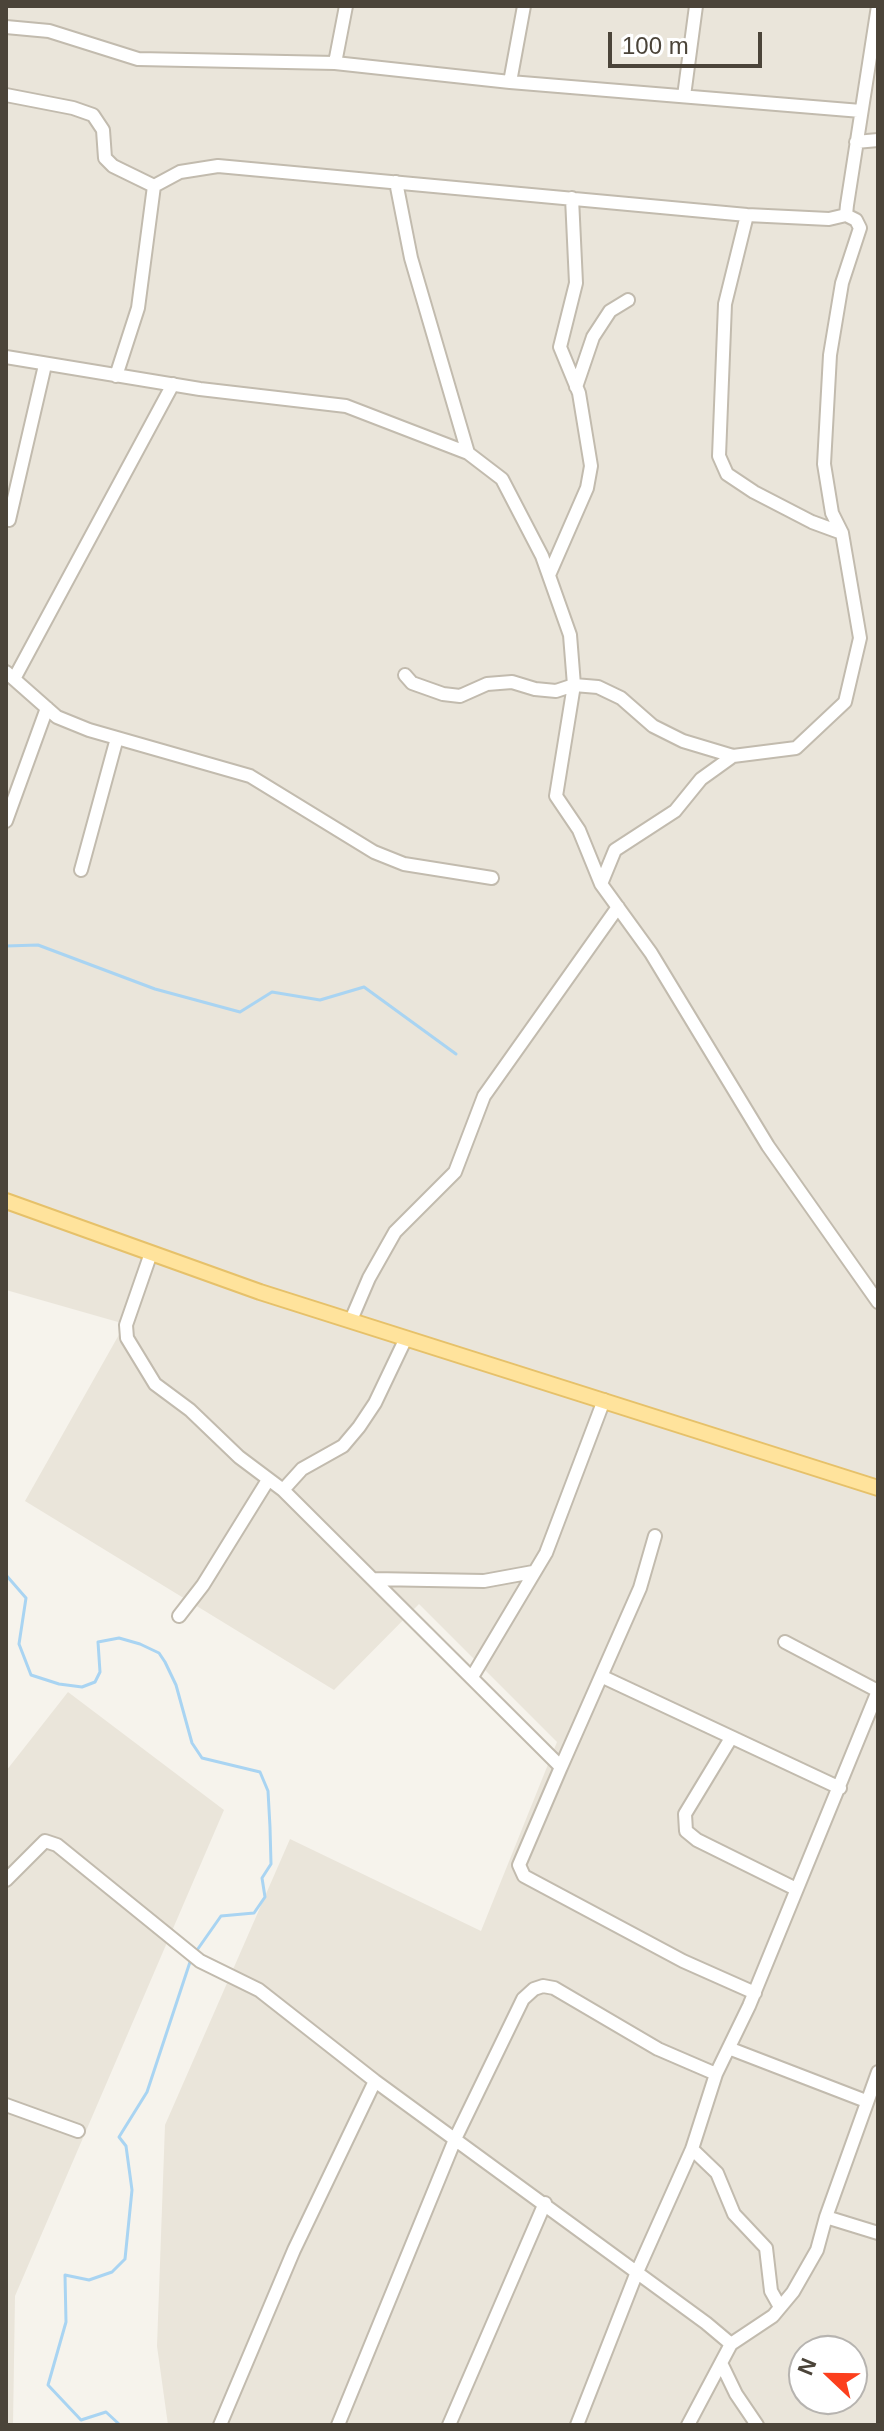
<!DOCTYPE html>
<html>
<head>
<meta charset="utf-8">
<style>
	body { margin:0 }
	#map { position:relative; width:884px; height:2431px; overflow:hidden; background:#f6f3ec; font-family:Arial,sans-serif }
	canvas { display:block }
	.frame { position:absolute; inset:0; border:8px solid #4b4439; pointer-events:none }
	.north { position:absolute; left:788px; top:2335px; width:80px; height:80px; box-sizing:border-box; background:#fff; border:2px solid #b7b4b0; border-radius:50%; rotate:292deg; font-size:22px; font-weight:700; line-height:32px; text-align:center; color:#4b4439 }
	.north::after { content:''; display:block; margin:auto; width:28px; height:36px; background:#fc3f1d; clip-path:polygon(50% 0,100% 100%,50% 72%,0 100%) }
	.scale { position:absolute; left:608px; top:32px; width:154px; height:36px; box-sizing:border-box; border:4px solid #4b4439; border-top:0; padding-left:10px; font-size:24px; line-height:28px; white-space:nowrap; color:#4b4439; -webkit-text-stroke:6px #fff; paint-order:stroke }
</style>
</head>
<body>
<div id="map">
<canvas width="884" height="2431"></canvas>
<div class="frame"></div>
<div class="north">N</div>
<div class="scale">100 m</div>
</div>
<script>
const ctx = document.querySelector('canvas').getContext('2d');
ctx.lineJoin = 'round';
function fill(path, color) { ctx.fillStyle = color; ctx.fill(path, 'evenodd'); }
const poly = rows => new Path2D(rows.map(r => 'M' + r).join(''));
function strokePath(path, color, width, dash) { ctx.strokeStyle = color; ctx.lineWidth = width; ctx.lineCap = dash ? 'butt' : 'round'; ctx.setLineDash(dash || []); ctx.stroke(path); }
const residential = poly([
	[6,6,878,6,878,2425,168,2425,157,2346,165,2125,290,1839,481,1931,557,1742,419,1604,334,1690,25,1501,125,1324,6,1290],
	[804,2351,852,2351,852,2399,804,2399],
	[68,1692,224,1810,15,2296,13,2425,6,2425,6,1771]
]);
const stream = poly([
	[6,946,38,945,155,989,240,1012,272,992,320,1000,364,987,456,1054],
	[6,1575,26,1598,19,1644,31,1675,59,1684,82,1687,95,1682,100,1672,98,1642,119,1638,140,1644,159,1653,165,1662,176,1685,192,1743,202,1758,260,1772,268,1791,270,1827,271,1864,262,1878,265,1897,254,1913,221,1916,195,1953],
	[120,2425,106,2412,81,2420,48,2385,66,2322,65,2275,89,2280,112,2272,125,2259,132,2190,126,2146,119,2137,147,2092,191,1959]
]);
const minor = poly([
	[6,27,49,31,138,59,335,63,510,82,861,111],
	[335,63,346,6],
	[510,82,524,6],
	[6,95,73,108,93,115,103,130,105,158,113,166,154,186,180,172,218,166,747,215,829,219,846,215],
	[684,96,696,6],
	[856,142,878,140],
	[396,182,411,258,468,453],
	[6,357,200,389,346,406,468,453,502,479,542,556,570,635,574,685,556,796,579,830,601,884,651,953,768,1146,878,1302],
	[116,376,138,308,154,186],
	[576,387,593,337,610,311,628,300],
	[6,518,9,520,45,365],
	[842,533,832,513,824,464,830,355,842,283,860,228,856,220,846,215,847,205,878,6],
	[549,575,587,488,591,466,579,393,560,347,576,283,572,198],
	[6,672,57,717,89,730,250,776,374,852,404,864,492,878],
	[405,675,412,683,443,694,460,696,487,684,512,682,535,689,556,691,574,685,598,687,621,698,653,726,683,741,733,756,796,748,845,702,860,638,842,533,812,522,754,492,727,474,719,456,725,304,747,215],
	[14,679,173,384],
	[6,821,47,708],
	[81,870,117,738],
	[601,884,615,850,675,811,701,779,733,756],
	[151,1253,126,1325,127,1338,155,1384,190,1410,239,1457,283,1490,561,1767,640,1588,655,1536],
	[351,1320,369,1278,395,1232,455,1172,484,1096,618,907],
	[283,1490,302,1469,343,1446,359,1427,375,1403,406,1338],
	[373,1579,484,1581,533,1572],
	[179,1616,203,1585,268,1480],
	[785,1642,878,1691],
	[472,1677,546,1553,604,1400],
	[603,1677,840,1788],
	[731,1738,685,1814,686,1831,697,1840,796,1889],
	[561,1767,519,1865,524,1876,683,1961,755,1993],
	[6,1880,45,1841,57,1845,200,1961,259,1990,375,2081,706,2323,731,2344,688,2425],
	[731,2049,866,2101],
	[878,2072,826,2217,878,2233],
	[6,2105,78,2131],
	[692,2149,717,2173,734,2214,766,2248,771,2291,780,2307],
	[731,2344,773,2316,793,2292,817,2250,826,2217],
	[722,2365,736,2394,757,2425],
	[220,2425,294,2250,375,2081],
	[338,2425,456,2137,523,1999,534,1989,543,1986,554,1988,658,2049,716,2074],
	[449,2425,545,2203],
	[577,2425,637,2272,692,2149,716,2074,749,2006,878,1691]
]);
const major = poly([
	[6,1201,260,1292,878,1488]
]);
fill(residential, '#eae5da');
strokePath(stream, '#a9d4f2', 3);
strokePath(minor, '#c2bbae', 16);
strokePath(major, '#e6c16a', 18);
strokePath(minor, '#fff', 12);
strokePath(major, '#ffe39c', 14);
</script>
</body>
</html>
